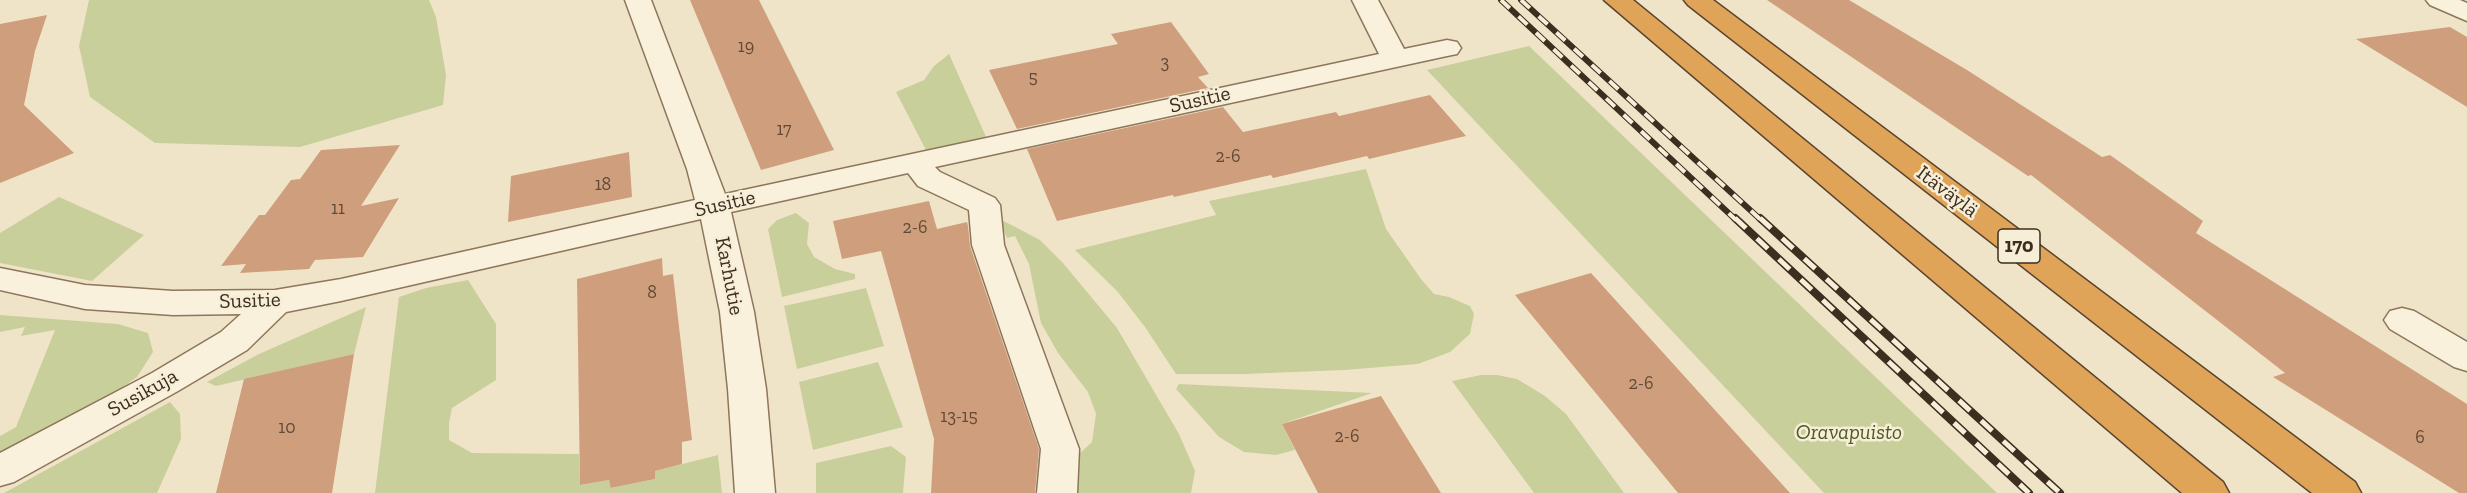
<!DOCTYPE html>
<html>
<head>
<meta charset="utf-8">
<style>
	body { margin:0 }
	canvas { display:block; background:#f0e4c8 }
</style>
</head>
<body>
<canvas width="2467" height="493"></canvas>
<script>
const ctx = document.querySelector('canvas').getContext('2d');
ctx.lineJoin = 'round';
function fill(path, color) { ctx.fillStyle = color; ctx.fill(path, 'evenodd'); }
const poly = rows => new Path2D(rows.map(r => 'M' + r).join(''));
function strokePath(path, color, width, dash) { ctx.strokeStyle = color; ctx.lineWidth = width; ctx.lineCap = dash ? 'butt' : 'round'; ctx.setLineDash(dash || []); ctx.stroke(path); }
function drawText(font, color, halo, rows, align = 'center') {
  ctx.font = font + ' "Zilla Slab",serif'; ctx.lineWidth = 5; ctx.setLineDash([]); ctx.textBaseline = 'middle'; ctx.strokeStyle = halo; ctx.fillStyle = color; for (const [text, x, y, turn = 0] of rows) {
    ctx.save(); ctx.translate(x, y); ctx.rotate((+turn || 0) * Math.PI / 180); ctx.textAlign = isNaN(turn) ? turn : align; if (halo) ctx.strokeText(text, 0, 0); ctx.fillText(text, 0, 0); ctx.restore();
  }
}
const green = poly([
	[89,0,429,0,436,17,446,75,443,105,300,147,155,143,90,97,79,46],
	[1529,46,1997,493,1824,493,1427,70],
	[949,54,987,139,927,152,896,92,924,80,934,66],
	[1366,169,1386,229,1421,279,1434,294,1449,297,1470,306,1474,314,1470,334,1450,352,1418,364,1345,370,1245,374,1176,374,1145,327,1117,291,1075,250,1216,215,1209,201],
	[59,197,144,235,92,281,0,263,0,233],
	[796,213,809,223,807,244,814,257,835,269,855,274,855,279,782,297,768,229,777,220],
	[998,218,1040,240,1063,263,1117,328,1179,434,1195,471,1191,493,1076,493,1077,456,1092,442,1096,414,1088,392,1058,353,1041,323,1029,264,1015,236,1007,238],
	[468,280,496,324,496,380,452,408,449,423,449,440,472,453,579,454,580,485,609,480,612,488,655,479,655,471,718,455,722,493,375,493,399,297,426,288],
	[866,288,884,346,797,369,784,306],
	[366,307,354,354,216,386,207,382,259,354],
	[0,315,118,324,148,333,153,352,137,377,101,402,0,455,0,436,16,427,55,330,21,336,25,327,0,332],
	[878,362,903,427,813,450,799,382],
	[1481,375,1497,375,1517,379,1545,396,1566,414,1624,493,1534,493,1452,381],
	[1179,384,1372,393,1282,424,1295,450,1276,455,1244,452,1219,437,1176,389],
	[170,402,180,414,181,439,157,493,4,493],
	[891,446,906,457,903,493,816,493,816,463]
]);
const building = poly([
	[690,0,759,0,834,150,761,170],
	[1767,0,1849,0,1967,70,2102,157,2110,155,2203,221,2196,233,2467,404,2467,493,2459,493,2273,377,2285,373,2031,175,2028,176],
	[47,15,35,51,24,105,74,153,0,183,0,24],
	[1171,22,1209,74,1198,77,1208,88,1017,129,989,70,1118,44,1111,34],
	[2450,27,2467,37,2467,107,2356,39],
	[1430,95,1466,136,1369,159,1367,156,1273,178,1271,175,1174,197,1173,195,1057,221,1027,149,1223,107,1243,132,1336,112,1339,116],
	[400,145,361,206,399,198,363,257,315,260,309,269,240,273,246,264,221,266,259,215,265,215,291,180,300,179,321,150],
	[629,152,632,197,508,222,511,176],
	[929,201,937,229,967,222,968,226,970,246,1039,449,1035,493,931,493,934,439,881,251,842,259,833,221],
	[662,258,663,276,673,274,692,440,682,442,682,464,655,471,655,479,611,488,609,480,580,485,577,279],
	[1591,273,1790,493,1678,493,1515,295],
	[354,354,332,493,216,493,244,379],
	[1381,396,1441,493,1318,493,1282,424]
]);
const minor = poly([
	[625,0,651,0,725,194,1379,54,1352,0,1378,0,1404,49,1447,40,1457,42,1461,48,1457,54,1447,56,935,167,940,172,995,198,1000,205,1004,245,1079,449,1077,493,1037,493,1041,449,972,245,969,210,918,186,908,173,731,212,754,312,766,389,775,493,735,493,728,389,720,312,701,219,341,301,286,312,247,350,178,391,14,482,0,486,0,453,152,373,221,332,241,314,173,315,85,309,0,290,0,268,85,285,173,291,275,290,341,279,695,200,687,169,625,0],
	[2426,0,2460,0,2467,3,2467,21,2430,5,2426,0],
	[2402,308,2414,311,2467,342,2467,371,2454,367,2390,329,2384,320,2390,311,2402,308]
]);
const highway = poly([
	[1604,0,1633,0,2223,482,2229,493,2182,493,1604,0],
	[1684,0,1713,0,2355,482,2361,493,2312,493,1688,5,1684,0]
]);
const railFar1 = poly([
	[1501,0,1736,220],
	[1521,0,1761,220]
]);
const rail = poly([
	[1735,218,2029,493],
	[1760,218,2060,493]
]);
const numberNames = [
	["19",746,47],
	["3",1165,63],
	["5",1033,78],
	["17",784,130],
	["2-6",1228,157],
	["18",603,185],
	["11",338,209],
	["2-6",915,228],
	["8",652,293],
	["2-6",1641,384],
	["13-15",959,417],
	["10",287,428],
	["2-6",1347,437],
	["6",2420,438]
];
const shields = [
	[2019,246,42]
];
const shieldNames = [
	["170",2019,246]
];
const streetNames = [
	["Susitie",1200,100,-13],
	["Itäväylä",1947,192,37],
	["Susitie",725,204,-13],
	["Karhutie",729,276,79],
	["Susitie",250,301,-2],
	["Susikuja",143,393,-29]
];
const parkNames = [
	["Oravapuisto",1849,433]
];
fill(green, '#c9cf9b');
fill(building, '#cf9f7d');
strokePath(minor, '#8d765c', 3);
strokePath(highway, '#5b4430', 3);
fill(minor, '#faf1dc');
fill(highway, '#e0a458');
strokePath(railFar1, '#3d2e20', 6);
strokePath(rail, '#3d2e20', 8);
strokePath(railFar1, '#f7eed8', 4, [12]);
strokePath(rail, '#f7eed8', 5, [15]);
drawText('18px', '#624a37', null, numberNames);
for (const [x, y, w] of shields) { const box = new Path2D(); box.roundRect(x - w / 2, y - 17, w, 34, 4.5); ctx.fillStyle = '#f7eed8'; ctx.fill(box); strokePath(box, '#3d2e20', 1.5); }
drawText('bold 20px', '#3d2e20', null, shieldNames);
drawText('21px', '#3d2e20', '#f7eed8', streetNames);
drawText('italic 21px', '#4d5a26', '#f7eed8', parkNames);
</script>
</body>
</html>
